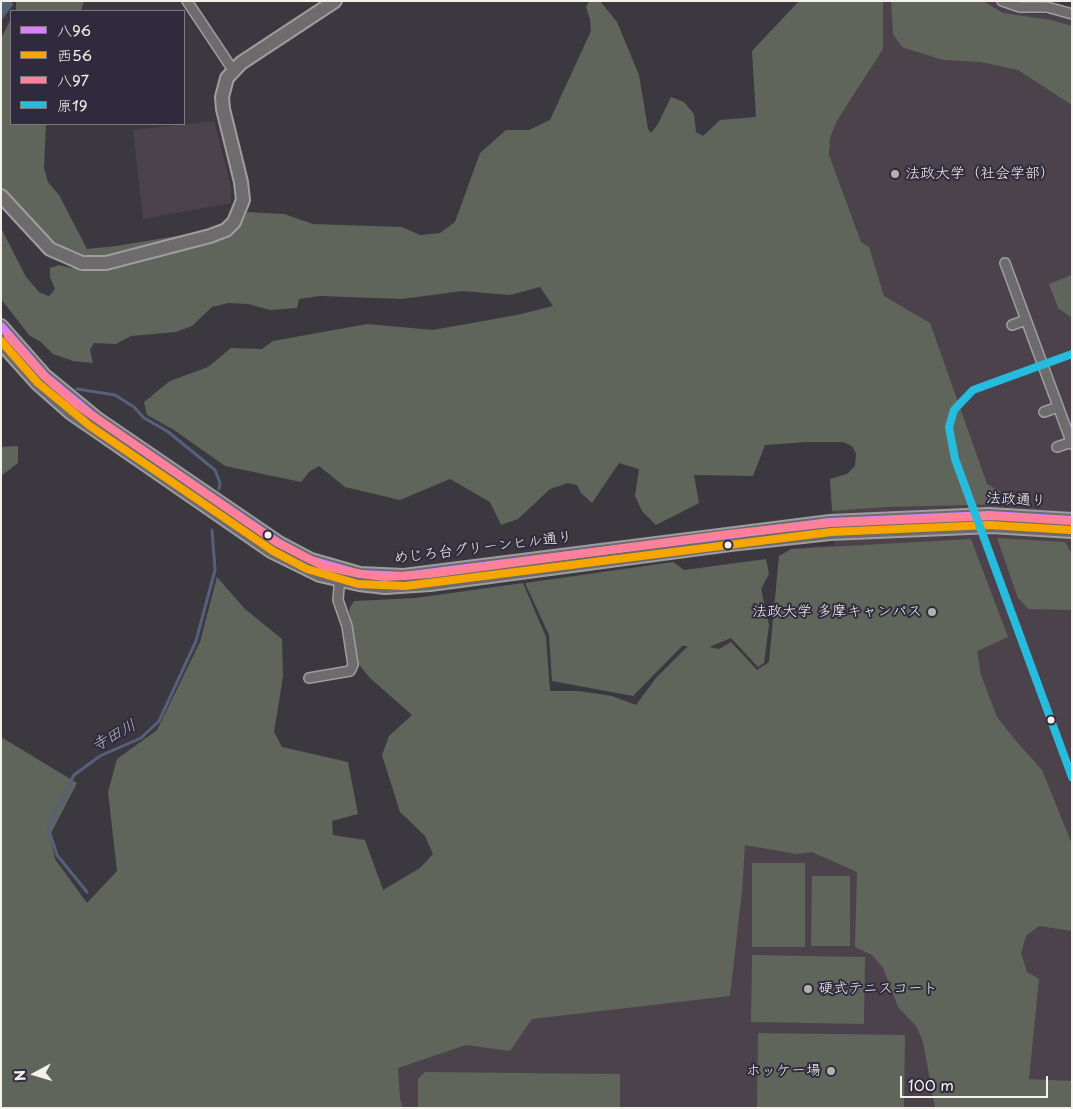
<!DOCTYPE html>
<html>
<head>
<meta charset="utf-8">
<style>
	body { margin:0 }
	#map { position:relative; width:1073px; height:1109px; overflow:hidden; background:#3c3840; font-family:"Playpen Sans","Klee One",sans-serif }
	canvas { display:block }
	.frame { position:absolute; inset:0; border:2px solid #f4f1e8; pointer-events:none }
	.legend { position:absolute; left:10px; top:10px; width:175px; height:115px; box-sizing:border-box; background:#2f2a3d; border:1px solid #7e7a81; margin:0; padding:6px 9px; list-style:none; font-size:15px; color:#f4f1e8 }
	.legend li { display:flex; align-items:center; gap:10px; height:25px }
	.legend b { width:25px; border:1px solid #7e7a81 }
	.north { position:absolute; left:10px; top:1049px; width:50px; height:50px; -webkit-text-stroke:4px #2f2a3d; paint-order:stroke; rotate:264deg; font-size:14px; font-weight:700; line-height:20px; text-align:center; color:#f4f1e8 }
	.north::after { content:''; display:block; margin:auto; width:18px; height:22px; background:#f4f1e8; clip-path:polygon(50% 0,100% 100%,50% 72%,0 100%) }
	.scale { position:absolute; left:900px; top:1076px; width:148px; height:22px; box-sizing:border-box; border:2px solid #f4f1e8; border-top:0; padding-left:6px; font-size:15px; line-height:18px; white-space:nowrap; color:#f4f1e8; -webkit-text-stroke:4px #2f2a3d; paint-order:stroke }
</style>
</head>
<body>
<div id="map">
<canvas width="1073" height="1109"></canvas>
<div class="frame"></div>
<ul class="legend">
<li><b style="height:6px;background:#d880ff"></b>八96</li>
<li><b style="height:6px;background:#f7a600"></b>西56</li>
<li><b style="height:6px;background:#ff8098"></b>八97</li>
<li><b style="height:6px;background:#26bcdd"></b>原19</li>
</ul>
<div class="north">N</div>
<div class="scale">100 m</div>
</div>
<script>
const ctx = document.querySelector('canvas').getContext('2d');
ctx.lineJoin = 'round';
function fill(path, color) { ctx.fillStyle = color; ctx.fill(path, 'evenodd'); }
const poly = rows => new Path2D(rows.map(r => 'M' + r).join(''));
function strokePath(path, color, width, dash) { ctx.strokeStyle = color; ctx.lineWidth = width; ctx.lineCap = dash ? 'butt' : 'round'; ctx.setLineDash(dash || []); ctx.stroke(path); }
function drawText(font, color, halo, rows, align = 'center') {
  ctx.font = font + ' "Playpen Sans","Klee One",sans-serif'; ctx.lineWidth = 4; ctx.setLineDash([]); ctx.textBaseline = 'middle'; ctx.strokeStyle = halo; ctx.fillStyle = color; for (const [text, x, y, turn = 0] of rows) {
    ctx.save(); ctx.translate(x, y); ctx.rotate((+turn || 0) * Math.PI / 180); ctx.textAlign = isNaN(turn) ? turn : align; if (halo) ctx.strokeText(text, 0, 0); ctx.fillText(text, 0, 0); ctx.restore();
  }
}
const built = poly([
	[853,1,994,1,1002,8,1031,14,1059,14,1072,19,1072,1108,386,1108,388,1011,795,675,791,549,835,545,830,479,849,477,861,466,798,137],
	[214,121,231,187,231,203,143,219,133,130]
]);
const green = poly([
	[16,1,84,1,81,11,16,11],
	[589,1,600,1,617,22,639,75,648,129,651,133,658,124,671,97,684,102,694,114,696,132,703,136,720,120,756,117,752,51,799,1,883,1,883,49,838,119,830,137,829,155,861,242,869,247,884,296,930,323,987,484,1005,494,1011,504,885,507,832,511,830,479,847,474,855,466,856,454,852,446,843,442,806,442,765,445,753,476,694,475,699,503,656,525,642,511,635,496,639,469,619,463,592,503,581,493,577,485,568,483,550,489,518,519,501,525,490,502,450,479,400,500,345,487,319,466,309,472,301,482,225,466,174,430,147,415,144,402,170,381,208,367,231,348,262,349,273,341,367,324,433,330,517,315,553,306,540,287,510,295,462,291,402,299,320,296,299,299,297,308,270,310,248,304,228,303,212,307,192,326,176,332,131,336,116,344,94,343,90,350,93,363,73,361,53,354,41,342,29,335,1,299,1,228,26,277,40,293,49,296,55,289,50,277,50,268,59,265,71,268,77,266,77,252,60,248,44,236,1,189,1,38,11,19,11,124,46,124,44,168,48,182,59,195,87,249,116,246,189,234,192,246,227,236,239,228,247,212,284,214,313,224,402,227,420,235,440,233,455,222,480,153,506,130,529,130,550,120,591,31,590,19,586,7],
	[891,1,983,1,1003,13,1051,20,1072,26,1072,105,1018,70,981,62,943,60,902,47,893,34],
	[1072,275,1072,318,1058,308,1049,284],
	[18,446,18,463,1,476,1,447],
	[997,538,1065,542,1072,554,1072,610,1028,609,1018,598],
	[971,539,1008,637,977,651,981,675,997,717,1016,741,1042,770,1072,844,1072,931,1039,926,1026,936,1021,953,1027,972,1039,979,1029,1079,1072,1081,1072,1108,935,1108,923,1042,916,1026,898,1007,883,968,872,955,855,947,857,872,812,852,796,854,745,845,742,891,730,996,532,1019,510,1051,466,1045,398,1068,400,1099,403,1108,1,1108,1,737,77,783,50,835,55,859,87,903,117,871,108,792,117,759,157,730,200,642,217,577,245,609,282,639,283,677,274,732,282,747,348,762,358,814,332,821,333,835,365,840,383,890,420,868,433,854,425,836,400,812,382,755,389,736,412,715,370,678,356,661,349,609,354,601,415,598,523,583,546,637,550,691,579,691,612,696,636,705,656,678,688,646,682,646,633,696,552,681,549,635,525,583,673,562,684,570,766,559,769,574,761,589,769,625,764,663,758,667,731,638,709,647,719,649,731,642,757,670,769,662,779,556,791,549],
	[752,863,805,863,805,947,752,947],
	[812,876,850,876,850,946,811,946],
	[752,955,865,957,864,1024,751,1022],
	[758,1033,905,1035,904,1108,757,1108],
	[425,1072,620,1074,620,1108,418,1108,418,1079]
]);
const water = poly([
	[1,1,12,1,13,5,1,21]
]);
const stream = poly([
	[77,389,115,395,134,407,144,418,167,431,215,470,220,483,219,489],
	[87,892,57,855,48,827,74,775,100,756,141,738,159,721,196,641,215,570,212,530]
]);
const street = poly([
	[187,1,233,70],
	[1002,1,1020,7,1047,7,1072,14],
	[1005,263,1072,444],
	[1012,325,1026,320],
	[1044,412,1058,407],
	[1057,447,1072,442],
	[309,678,350,671,353,665,347,626,338,600,340,575]
]);
const secondary = poly([
	[1,196,50,249,82,263,106,263,210,236,226,230,234,222,243,200,241,182,223,109,222,97,227,78,241,63,335,1],
	[1,326,45,376,96,418,279,543,311,560,360,574,404,576,830,522,989,515,1072,520],
	[1,343,37,383,71,413,271,551,320,575,359,584,385,587,430,584,730,544,830,533,992,526,1072,531]
]);
const bus1 = poly([
	[1,326,45,376,96,418,279,543,311,560,360,574,404,576,830,522,989,515,1072,520]
]);
const bus2 = poly([
	[1,341,38,383,90,426,273,551,307,569,358,584,405,586,831,532,989,525,1071,530]
]);
const bus3 = poly([
	[8,336,44,376,77,405,276,542,323,566,361,574,385,577,429,574,729,534,830,523,992,516,1072,521]
]);
const bus4 = poly([
	[1072,354,973,390,954,410,949,427,955,459,1072,777]
]);
const markers = [
	[895,174,5,"#b4b0ad"],
	[268,535,4.5,"#f4f1e8"],
	[728,545,4.5,"#f4f1e8"],
	[932,612,5,"#b4b0ad"],
	[1051,720,4.5,"#f4f1e8"],
	[808,989,5,"#b4b0ad"],
	[831,1071,5,"#b4b0ad"]
];
const poiNames = [
	["法政大学（社会学部）",905,174],
	["法政大学 多摩キャンパス",922,612,"right"],
	["硬式テニスコート",818,989],
	["ホッケー場",821,1071,"right"]
];
const streetNames = [
	["法政通り",1016,500,3],
	["めじろ台グリーンヒル通り",483,548,-7]
];
const waterNames = [
	["寺田川",114,736,-29]
];
fill(built, '#4c424c');
fill(green, '#5f655b');
fill(water, '#55607a');
strokePath(stream, '#55607a', 3);
strokePath(street, '#9f9d9f', 12);
strokePath(secondary, '#9f9d9f', 16);
strokePath(street, '#6e6b6d', 9);
strokePath(secondary, '#6e6b6d', 12);
strokePath(bus1, '#d880ff', 8);
strokePath(bus2, '#f7a600', 8);
strokePath(bus3, '#ff8098', 8);
strokePath(bus4, '#26bcdd', 8);
for (const [x, y, r, color] of markers) { const dot = new Path2D(); dot.arc(x, y, r, 0, 2 * Math.PI); ctx.fillStyle = color; ctx.fill(dot); strokePath(dot, '#2f2a3d', 2); }
drawText('15px', '#f4f1e8', '#2f2a3d', poiNames, 'left');
drawText('15px', '#f4f1e8', '#2f2a3d', streetNames);
drawText('italic 16px', '#b5b9be', '#2f2a3d', waterNames);
</script>
</body>
</html>
